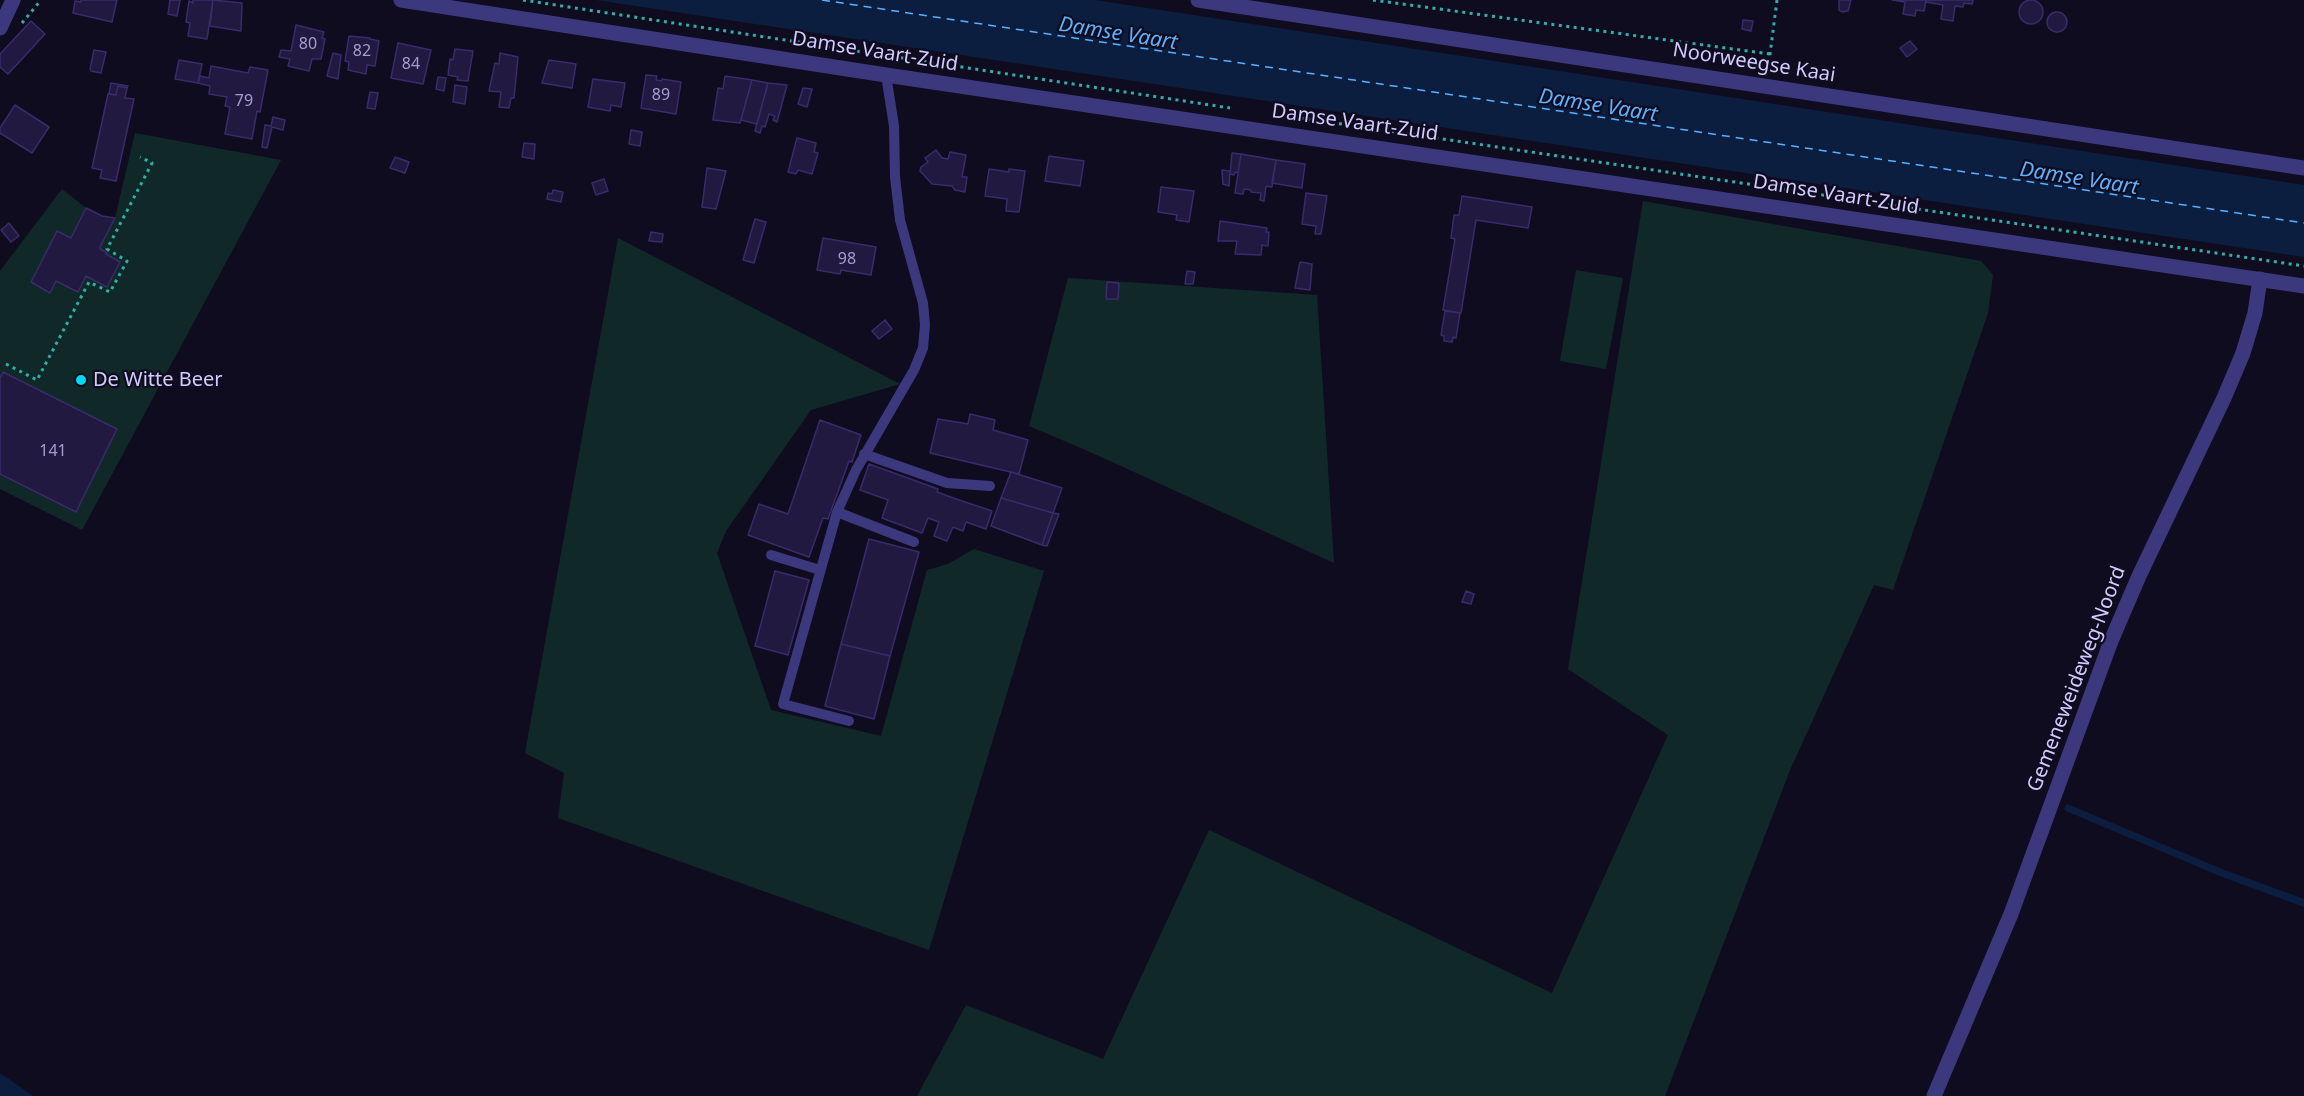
<!DOCTYPE html>
<html>
<head>
<meta charset="utf-8">
<style>
	body { margin:0 }
	canvas { display:block; background:#100c1f }
</style>
</head>
<body>
<canvas width="2304" height="1096"></canvas>
<script>
const ctx = document.querySelector('canvas').getContext('2d');
ctx.lineJoin = 'round';
function fill(path, color) { ctx.fillStyle = color; ctx.fill(path, 'evenodd'); }
const poly = rows => new Path2D(rows.map(r => 'M' + r).join(''));
function strokePath(path, color, width, dash) { ctx.strokeStyle = color; ctx.lineWidth = width; ctx.lineCap = dash ? 'butt' : 'round'; ctx.setLineDash(dash || []); ctx.stroke(path); }
function drawText(font, color, halo, rows, align = 'center') {
  ctx.font = font + ' "Noto Sans",sans-serif'; ctx.lineWidth = 4.5; ctx.setLineDash([]); ctx.textBaseline = 'middle'; ctx.strokeStyle = halo; ctx.fillStyle = color; for (const [text, x, y, turn = 0] of rows) {
    ctx.save(); ctx.translate(x, y); ctx.rotate((+turn || 0) * Math.PI / 180); ctx.textAlign = isNaN(turn) ? turn : align; if (halo) ctx.strokeText(text, 0, 0); ctx.fillText(text, 0, 0); ctx.restore();
  }
}
const green = poly([
	[135,133,281,160,82,530,0,489,0,271,62,189,86,208,102,216,115,218],
	[1643,201,1981,261,1993,275,1988,313,1893,590,1874,585,1790,770,1665,1096,917,1096,966,1005,1103,1059,1209,830,1552,993,1668,735,1568,669],
	[618,238,900,384,811,410,726,531,717,553,771,710,881,736,927,570,948,564,974,549,1044,571,929,950,558,818,564,773,525,753],
	[1576,270,1623,278,1606,369,1560,361],
	[1068,278,1317,295,1334,563,1088,451,1029,426]
]);
const water = poly([
	[596,0,1095,0,2304,185,2304,257],
	[2067,804,2222,869,2304,899,2304,907,2220,876,2066,811,2064,808],
	[0,1073,33,1096,0,1096]
]);
const ferry = poly([
	[822,0,2304,223]
]);
const building = poly([
	'2019 12a12 12 0 1 1 24 0a12 12 0 1 1-24 0Z',
	[81,0,117,0,112,22,73,13,75,1,81,2,81,0],
	[170,0,180,0,177,16,168,14,170,0],
	[193,0,213,0,207,39,188,36,190,23,186,22,189,1,193,3,193,0],
	[213,0,242,3,241,31,210,26,213,0],
	[1851,0,1848,11,1842,12,1839,10,1839,0,1851,0],
	[1892,0,1926,0,1924,11,1916,10,1915,16,1903,14,1905,2,1892,0],
	[1926,0,1973,0,1972,4,1964,3,1963,7,1955,6,1953,21,1941,19,1943,5,1926,2,1926,0],
	'2047 22a10 10 0 1 1 20 0a10 10 0 1 1-20 0Z',
	[1743,20,1753,21,1751,31,1742,29,1743,20],
	[31,21,45,34,8,74,0,67,0,54,31,21],
	[296,25,324,32,322,38,325,39,321,59,312,59,309,71,288,66,290,59,279,57,281,50,291,51,296,25],
	[349,36,370,38,370,39,379,41,375,66,367,65,366,74,348,70,349,62,345,61,349,36],
	[1910,41,1917,49,1907,57,1900,48,1910,41],
	[398,43,431,50,423,84,391,78,398,43],
	[455,49,473,51,468,81,457,80,458,77,448,75,450,59,453,60,455,49],
	[94,50,106,52,101,73,91,71,90,69,94,50],
	[333,53,341,55,338,79,327,76,333,53],
	[500,53,518,57,514,98,511,98,509,108,499,107,501,92,489,91,495,63,499,64,500,53],
	[179,60,202,64,198,83,175,79,179,60],
	[549,60,576,64,572,88,542,83,549,60],
	[211,66,248,73,250,67,268,70,260,112,257,111,252,139,225,134,230,107,225,106,227,97,209,94,210,86,198,83,200,76,209,78,211,66],
	[646,75,657,76,656,80,662,81,662,79,681,82,676,114,641,108,646,75],
	[725,76,752,80,740,123,713,120,718,88,723,89,725,76],
	[438,77,446,78,444,91,436,89,438,77],
	[593,79,625,83,621,107,611,105,610,111,588,107,593,79],
	[752,80,768,83,757,124,741,120,752,80],
	[111,83,128,86,127,88,118,86,116,95,109,94,111,83],
	[768,83,787,85,777,122,773,120,775,116,769,114,765,127,762,126,760,133,755,131,768,83],
	[455,85,467,87,465,104,453,102,455,85],
	[118,86,127,88,125,98,134,99,116,181,100,178,102,170,92,168,108,94,116,95,118,86],
	[803,88,812,89,807,107,798,104,803,88],
	[370,92,378,93,375,109,367,108,370,92],
	[15,105,49,127,32,153,0,133,0,128,15,105],
	[273,117,285,120,283,130,272,127,267,148,262,147,265,125,271,126,273,117],
	[631,130,642,132,640,146,629,144,631,130],
	[797,138,816,143,814,152,818,153,812,174,798,170,796,174,788,172,797,138],
	[524,143,535,144,534,159,522,157,524,143],
	[936,150,942,158,948,159,950,152,966,155,962,177,967,177,965,192,955,190,952,186,932,184,920,171,921,167,928,162,925,158,936,150],
	[1232,153,1241,154,1238,173,1235,172,1234,175,1230,174,1232,153],
	[1241,154,1276,160,1272,187,1266,186,1264,201,1260,200,1261,193,1251,192,1251,190,1244,189,1243,194,1235,193,1241,154],
	[1049,156,1084,161,1080,186,1045,181,1049,156],
	[395,157,409,162,405,173,390,168,395,157],
	[1276,160,1305,164,1302,188,1272,183,1276,160],
	[707,168,726,171,716,209,702,207,707,168],
	[989,169,1009,172,1009,169,1025,171,1019,212,1006,211,1007,199,985,196,989,169],
	[1222,170,1230,171,1229,186,1223,184,1222,170],
	[604,179,608,191,596,195,592,183,604,179],
	[1161,187,1194,191,1189,222,1176,220,1177,215,1158,212,1161,187],
	[553,190,563,192,561,202,547,199,548,193,552,194,553,190],
	[1306,193,1327,196,1321,234,1315,234,1316,226,1302,224,1306,193],
	[1462,196,1532,207,1528,228,1476,220,1461,313,1443,310,1455,239,1451,238,1454,215,1459,215,1462,196],
	[86,208,102,216,115,218,100,247,100,249,107,253,106,254,120,262,107,287,86,276,78,292,56,281,50,293,31,282,57,231,71,238,86,208],
	[755,219,766,222,754,263,743,260,755,219],
	[1220,221,1267,228,1266,232,1269,232,1268,246,1262,245,1261,255,1235,254,1237,241,1218,241,1220,221],
	[9,223,19,236,11,242,1,230,9,223],
	[651,232,663,234,662,242,649,241,651,232],
	[823,238,876,247,871,275,841,270,840,274,817,270,823,238],
	[1300,262,1312,264,1310,290,1295,288,1300,262],
	[1187,271,1195,272,1193,284,1185,284,1187,271],
	[1107,282,1119,283,1118,299,1106,299,1107,282],
	[1445,311,1460,313,1456,338,1453,337,1452,342,1444,341,1444,336,1441,335,1445,311],
	[885,320,892,329,879,339,872,331,885,320],
	[3,372,117,429,76,512,0,474,0,378,3,372],
	[970,414,995,420,993,430,1028,440,1019,474,930,453,938,419,968,424,970,414],
	[820,420,861,435,852,462,849,461,828,519,823,518,809,557,748,535,759,504,788,514,820,420],
	[869,464,938,489,937,492,956,499,992,511,986,529,966,522,963,531,953,527,947,541,934,536,939,522,928,518,922,533,882,518,888,500,860,490,869,464],
	[1011,472,1062,488,1053,513,1001,498,1011,472],
	[1001,498,1053,513,1042,545,991,526,1001,498],
	[1053,513,1059,514,1047,546,1042,545,1053,513],
	[869,539,919,552,890,656,841,644,869,539],
	[775,571,809,580,788,655,755,646,775,571],
	[1466,591,1474,594,1471,604,1462,602,1466,591],
	[841,644,890,656,874,719,825,706,841,644]
]);
const path = poly([
	[523,0,1230,108],
	[1373,0,1770,54],
	[22,23,41,0],
	[1768,70,1777,0],
	[1287,116,2304,266],
	[6,364,37,380,89,282,110,292,127,261,107,249,152,163,140,157]
]);
const service = poly([
	[864,454,947,483,990,486],
	[837,512,914,542],
	[771,555,820,570],
	[849,721,783,704,837,512,856,470,914,370,923,348,925,325,923,303,900,220,895,177,894,126,886,75]
]);
const minor = poly([
	[1198,0,2304,168],
	[0,28,13,0],
	[1934,1096,2011,914,2111,641,2139,576,2224,398,2243,353,2255,313,2260,279]
]);
const tertiary = poly([
	[401,0,886,75,2304,286]
]);
const markers = [
	[81,380,6,"#02d9f4"]
];
const numberNames = [
	["80",308,44],
	["82",362,51],
	["84",411,64],
	["89",661,95],
	["79",244,101],
	["98",847,259],
	["141",53,451]
];
const streetNames = [
	["Damse Vaart-Zuid",875,52,9],
	["Noorweegse Kaai",1754,63,9],
	["Damse Vaart-Zuid",1355,123,8],
	["Damse Vaart-Zuid",1836,195,9],
	["Gemeneweideweg-Noord",2077,679,-69]
];
const poiNames = [
	["De Witte Beer",93,380]
];
const waterNames = [
	["Damse Vaart",1118,34,9],
	["Damse Vaart",1598,106,9],
	["Damse Vaart",2079,179,9]
];
fill(green, '#102928');
fill(water, '#0b1e3f');
strokePath(ferry, '#5ab0fe', 1.5, [8, 6]);
fill(building, '#211940');
strokePath(building, '#392b6c', 1.5);
strokePath(path, '#2eb0a9', 3, [3, 4.5]);
strokePath(service, '#3b387e', 10);
strokePath(minor, '#3b387e', 15);
strokePath(tertiary, '#3b387e', 15);
for (const [x, y, r, color] of markers) { const dot = new Path2D(); dot.arc(x, y, r, 0, 2 * Math.PI); ctx.fillStyle = color; ctx.fill(dot); strokePath(dot, '#100c1f', 2); }
drawText('16px', '#a69ecf', null, numberNames);
drawText('20px', '#d2cbff', '#100c1f', streetNames);
drawText('20px', '#d2cbff', '#100c1f', poiNames, 'left');
drawText('italic 21px', '#5ab0fe', '#100c1f', waterNames);
</script>
</body>
</html>
